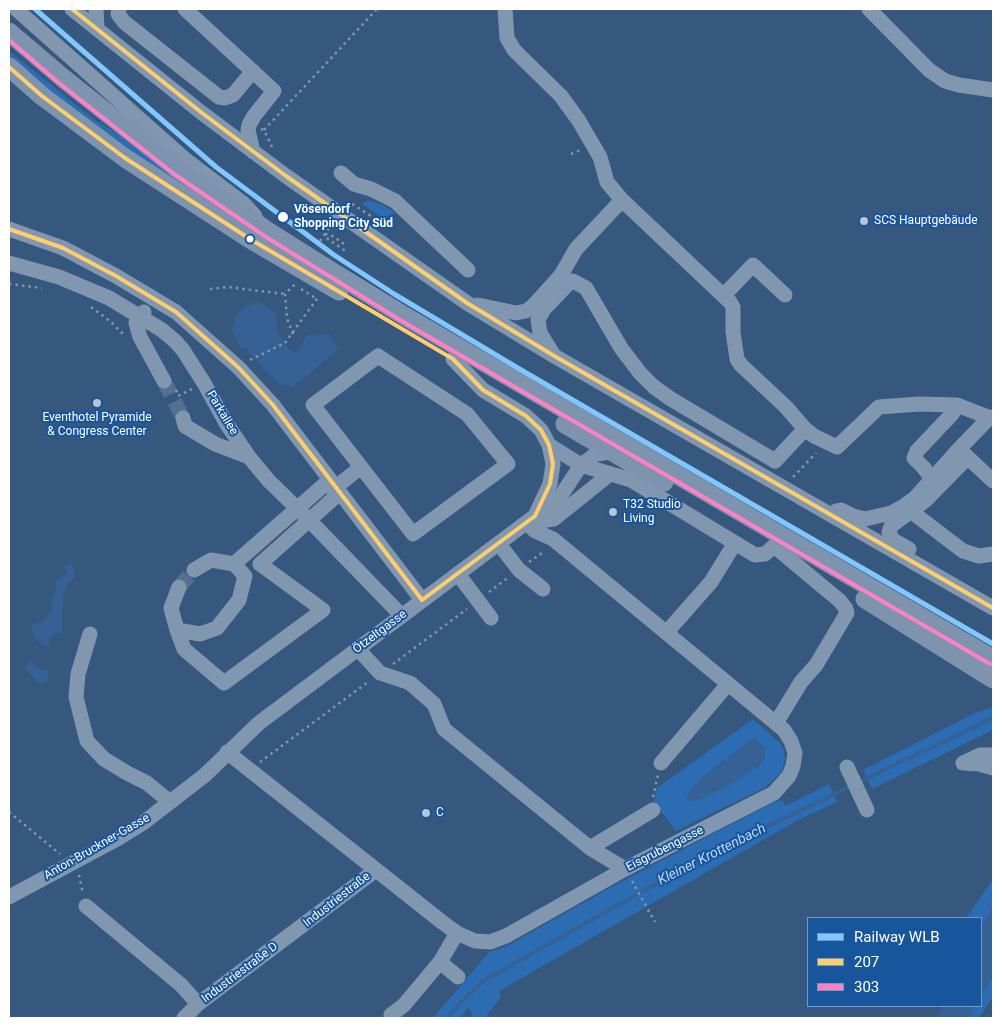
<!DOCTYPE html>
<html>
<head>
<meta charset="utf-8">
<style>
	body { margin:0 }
	#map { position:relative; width:1002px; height:1027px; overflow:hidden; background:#36577e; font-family:Roboto,sans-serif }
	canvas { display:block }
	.frame { position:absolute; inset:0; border:10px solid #fff; pointer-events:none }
	.legend { position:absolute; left:807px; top:917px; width:175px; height:90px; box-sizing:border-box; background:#17559d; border:1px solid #7499c4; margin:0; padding:6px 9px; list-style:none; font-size:15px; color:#fff }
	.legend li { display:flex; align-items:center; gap:10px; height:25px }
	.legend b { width:25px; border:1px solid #7499c4 }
</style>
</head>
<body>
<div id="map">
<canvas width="1002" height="1027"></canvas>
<div class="frame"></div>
<ul class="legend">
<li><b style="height:6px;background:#80c7ff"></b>Railway WLB</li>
<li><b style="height:6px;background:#fece6d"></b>207</li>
<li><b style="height:6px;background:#ff80c5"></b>303</li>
</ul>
</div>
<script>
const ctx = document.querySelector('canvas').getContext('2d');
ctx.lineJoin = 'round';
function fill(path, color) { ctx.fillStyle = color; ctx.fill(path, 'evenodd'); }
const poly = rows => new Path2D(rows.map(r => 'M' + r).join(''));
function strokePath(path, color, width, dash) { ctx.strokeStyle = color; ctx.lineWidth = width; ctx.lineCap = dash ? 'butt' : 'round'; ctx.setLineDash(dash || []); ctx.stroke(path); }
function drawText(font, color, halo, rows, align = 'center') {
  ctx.font = font + ' Roboto,sans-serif'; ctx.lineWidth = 4; ctx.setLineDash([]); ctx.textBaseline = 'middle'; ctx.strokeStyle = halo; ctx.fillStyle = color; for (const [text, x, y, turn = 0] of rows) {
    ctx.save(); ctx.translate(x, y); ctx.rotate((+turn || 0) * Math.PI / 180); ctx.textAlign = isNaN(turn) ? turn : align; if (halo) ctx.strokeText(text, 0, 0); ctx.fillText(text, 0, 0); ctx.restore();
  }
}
const green = poly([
	[9,51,95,120,127,139,178,180,177,182,153,167,68,106,9,57],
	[368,200,385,206,396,213,383,218,362,204],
	[993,707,993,730,872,789,863,770,973,714],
	[753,719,780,743,784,751,785,759,781,773,764,788,676,831,654,802,657,788],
	[754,738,765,748,760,765,727,786,698,800,701,778],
	[829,784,837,802,798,820,499,991,501,997,485,1018,473,1018,469,1007,460,1018,433,1018,489,952,507,946,615,885,776,801,782,800,785,806],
	[993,879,993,908,981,926,981,918,966,918],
	[993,976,993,997,979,1018,971,1018,973,1006,981,1006,981,995]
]);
const water = poly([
	[257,302,266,306,276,313,277,332,289,349,296,353,306,335,330,334,338,349,306,377,291,387,279,384,263,369,245,347,241,349,232,330,235,317,245,307],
	[72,564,75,577,67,585,63,595,62,633,54,635,50,638,49,647,43,645,36,640,32,632,31,624,42,622,52,610,52,599,55,594,56,581,67,573,63,566],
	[30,661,42,670,44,669,48,671,48,680,43,683,37,683,36,679,24,669],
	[755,738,765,748,765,758,760,765,727,786,698,800,686,801,689,790,701,778],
	[993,908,993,976,981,995,981,926],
	[942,1006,973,1006,972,1017,971,1018,936,1018]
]);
const stream = poly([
	[859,782,993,718],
	[447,1018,459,1004,482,982,687,866,853,785]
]);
const minorTunnel = poly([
	[164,381,183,418],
	[179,587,194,570]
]);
const path = poly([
	[261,129,264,130,272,147],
	[264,130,377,9],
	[571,154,581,150],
	[352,204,384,224],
	[385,224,396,219],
	[320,241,329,228],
	[344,244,331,235,325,234,328,239,347,252],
	[9,284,42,288],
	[210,289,227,287,285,294],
	[301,289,317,299],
	[91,307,111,322,125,336],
	[293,334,287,318,285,294,295,284],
	[250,360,285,343,319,296],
	[176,390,178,396,192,389],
	[793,477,816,453],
	[529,562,545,551],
	[489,592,509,577],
	[393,664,467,609],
	[260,762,368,682],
	[653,797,658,775],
	[9,812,60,854],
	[79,875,83,894],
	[632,881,655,922]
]);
const minor = poly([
	[16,9,186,160,244,204,255,216],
	[72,9,202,113,286,176,467,303,556,357,993,608],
	[96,9,97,29],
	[119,9,118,14,124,22,219,97,225,98,233,95,253,71],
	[185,9,274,91,254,116,249,125,248,130,253,152],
	[505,9,507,38,514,50,561,96,579,121,600,157,607,182,622,200,730,302,733,307,733,332,737,359,741,365,786,407,805,429,814,436,837,447,879,407,919,404,957,405,993,419],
	[869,9,929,70,945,81,959,85,993,90],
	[341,173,354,184,371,189,395,201,468,270],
	[9,229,63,248,116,276,176,312,239,368,273,405,422,600],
	[9,263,59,277,109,298,162,330,175,341,183,350,204,383,226,423,249,457,269,481,310,521,402,616],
	[724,295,753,265,785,295],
	[478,305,516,313,526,311,533,306,561,275,576,249,622,200],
	[144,312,136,323,140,337,164,381],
	[553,354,540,333,538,320,544,309,567,285,573,281,586,288,621,348,640,373,654,387,671,399,775,461,805,429],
	[453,359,483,390,526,416,541,430,549,445,553,464,550,484,535,516],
	[183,418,185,426,215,444,249,457],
	[549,445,581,465,631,480,755,555,765,554,774,546,840,601,846,609,847,613,816,665,801,682,776,723],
	[960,450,993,481],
	[932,479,924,468,914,458,917,451,952,414,957,405],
	[904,506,963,551,979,556,993,554],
	[836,511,841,510,853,516,865,519,891,513,904,506,914,499,959,449,990,417],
	[539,521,554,519,610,474],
	[499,544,519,570,543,589],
	[909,549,893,540,889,532,891,526,926,500,967,458],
	[194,570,211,560,234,564,324,485,336,487],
	[458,574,491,618],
	[179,587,171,608,177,630,200,634,217,628,239,600,245,576,234,564],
	[177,630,184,649,224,683,323,610,260,564,334,498,336,487,361,467,313,405,378,356,467,414,508,464,413,534,361,467],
	[666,633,711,582,735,543],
	[90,634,78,674,76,697,87,741,104,759,127,773,147,783,170,802],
	[358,649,380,673,410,683,434,704,444,729,590,848,625,869],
	[227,752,442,922,457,933,475,941,490,942,506,936,625,869,774,793,789,776,793,766,795,753,791,741,784,730,553,539,535,531,527,523],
	[661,763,728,684],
	[963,763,980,755,993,755],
	[963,763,979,764,993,768],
	[847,767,867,810],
	[590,848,653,810],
	[9,897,119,838,143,823,205,775,259,723,535,516,548,512,562,494,581,465,596,454,611,452],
	[86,906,181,985,198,1004],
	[457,933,440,962,458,977],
	[184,1018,198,1004,376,870],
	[391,1018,391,1015,404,1005,440,962]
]);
const major = poly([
	[9,32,63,78,178,169,269,232,331,271,403,315,993,659],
	[9,67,42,96,125,158,250,239,339,291],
	[565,424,664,482],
	[865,599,993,679]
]);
const bus1 = poly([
	[72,9,202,113,286,176,467,303,556,357,993,608],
	[9,67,42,96,125,158,250,239,453,359,483,390,526,416,541,430,549,445,553,464,550,484,535,516,422,600],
	[9,229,63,248,116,276,176,312,239,368,273,405,422,600]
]);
const bus2 = poly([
	[9,40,59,83,174,174,266,237,400,320,990,664]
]);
const rail1 = poly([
	[35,9,216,167,334,255,394,294,521,370,993,644]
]);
const markers = [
	[283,217,6,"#fff"],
	[864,221,5,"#b9c4d2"],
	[250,239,4.5,"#fff"],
	[97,403,5,"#b9c4d2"],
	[613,512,5,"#b9c4d2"],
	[426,813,5,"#b9c4d2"]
];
const stopNames = [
	["Vösendorf",294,210],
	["Shopping City Süd",294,224]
];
const poiNames = [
	["SCS Hauptgebäude",874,221],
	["Eventhotel Pyramide",97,418,"center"],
	["& Congress Center",97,432,"center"],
	["T32 Studio",623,505],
	["Living",623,519],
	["C",436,813]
];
const streetNames = [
	["Parkallee",222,413,59],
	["Ötzeltgasse",380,632,-37],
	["Anton-Bruckner-Gasse",97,847,-30],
	["Eisgrubengasse",665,849,-27],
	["Industriestraße",337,900,-38],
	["Industriestraße D",240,973,-37]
];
const waterNames = [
	["Kleiner Krottenbach",712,855,-27]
];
fill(green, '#2c6cb2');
fill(water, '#356194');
strokePath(stream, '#356194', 4);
strokePath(minorTunnel, '#547091', 15, [15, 8]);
strokePath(path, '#8197af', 2.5, [2.5, 4]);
strokePath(minor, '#8197af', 15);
strokePath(major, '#7e93ad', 19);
strokePath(bus1, '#fece6d', 4);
strokePath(bus2, '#ff80c5', 4);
strokePath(rail1, '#80c7ff', 5);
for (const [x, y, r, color] of markers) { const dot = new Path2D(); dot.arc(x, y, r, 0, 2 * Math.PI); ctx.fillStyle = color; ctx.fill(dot); strokePath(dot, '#17559d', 2); }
drawText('bold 12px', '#fff', '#17559d', stopNames, 'left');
drawText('12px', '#fff', '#17559d', poiNames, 'left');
drawText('12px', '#fff', '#17559d', streetNames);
drawText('italic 14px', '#bbd9f9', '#17559d', waterNames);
</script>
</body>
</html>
